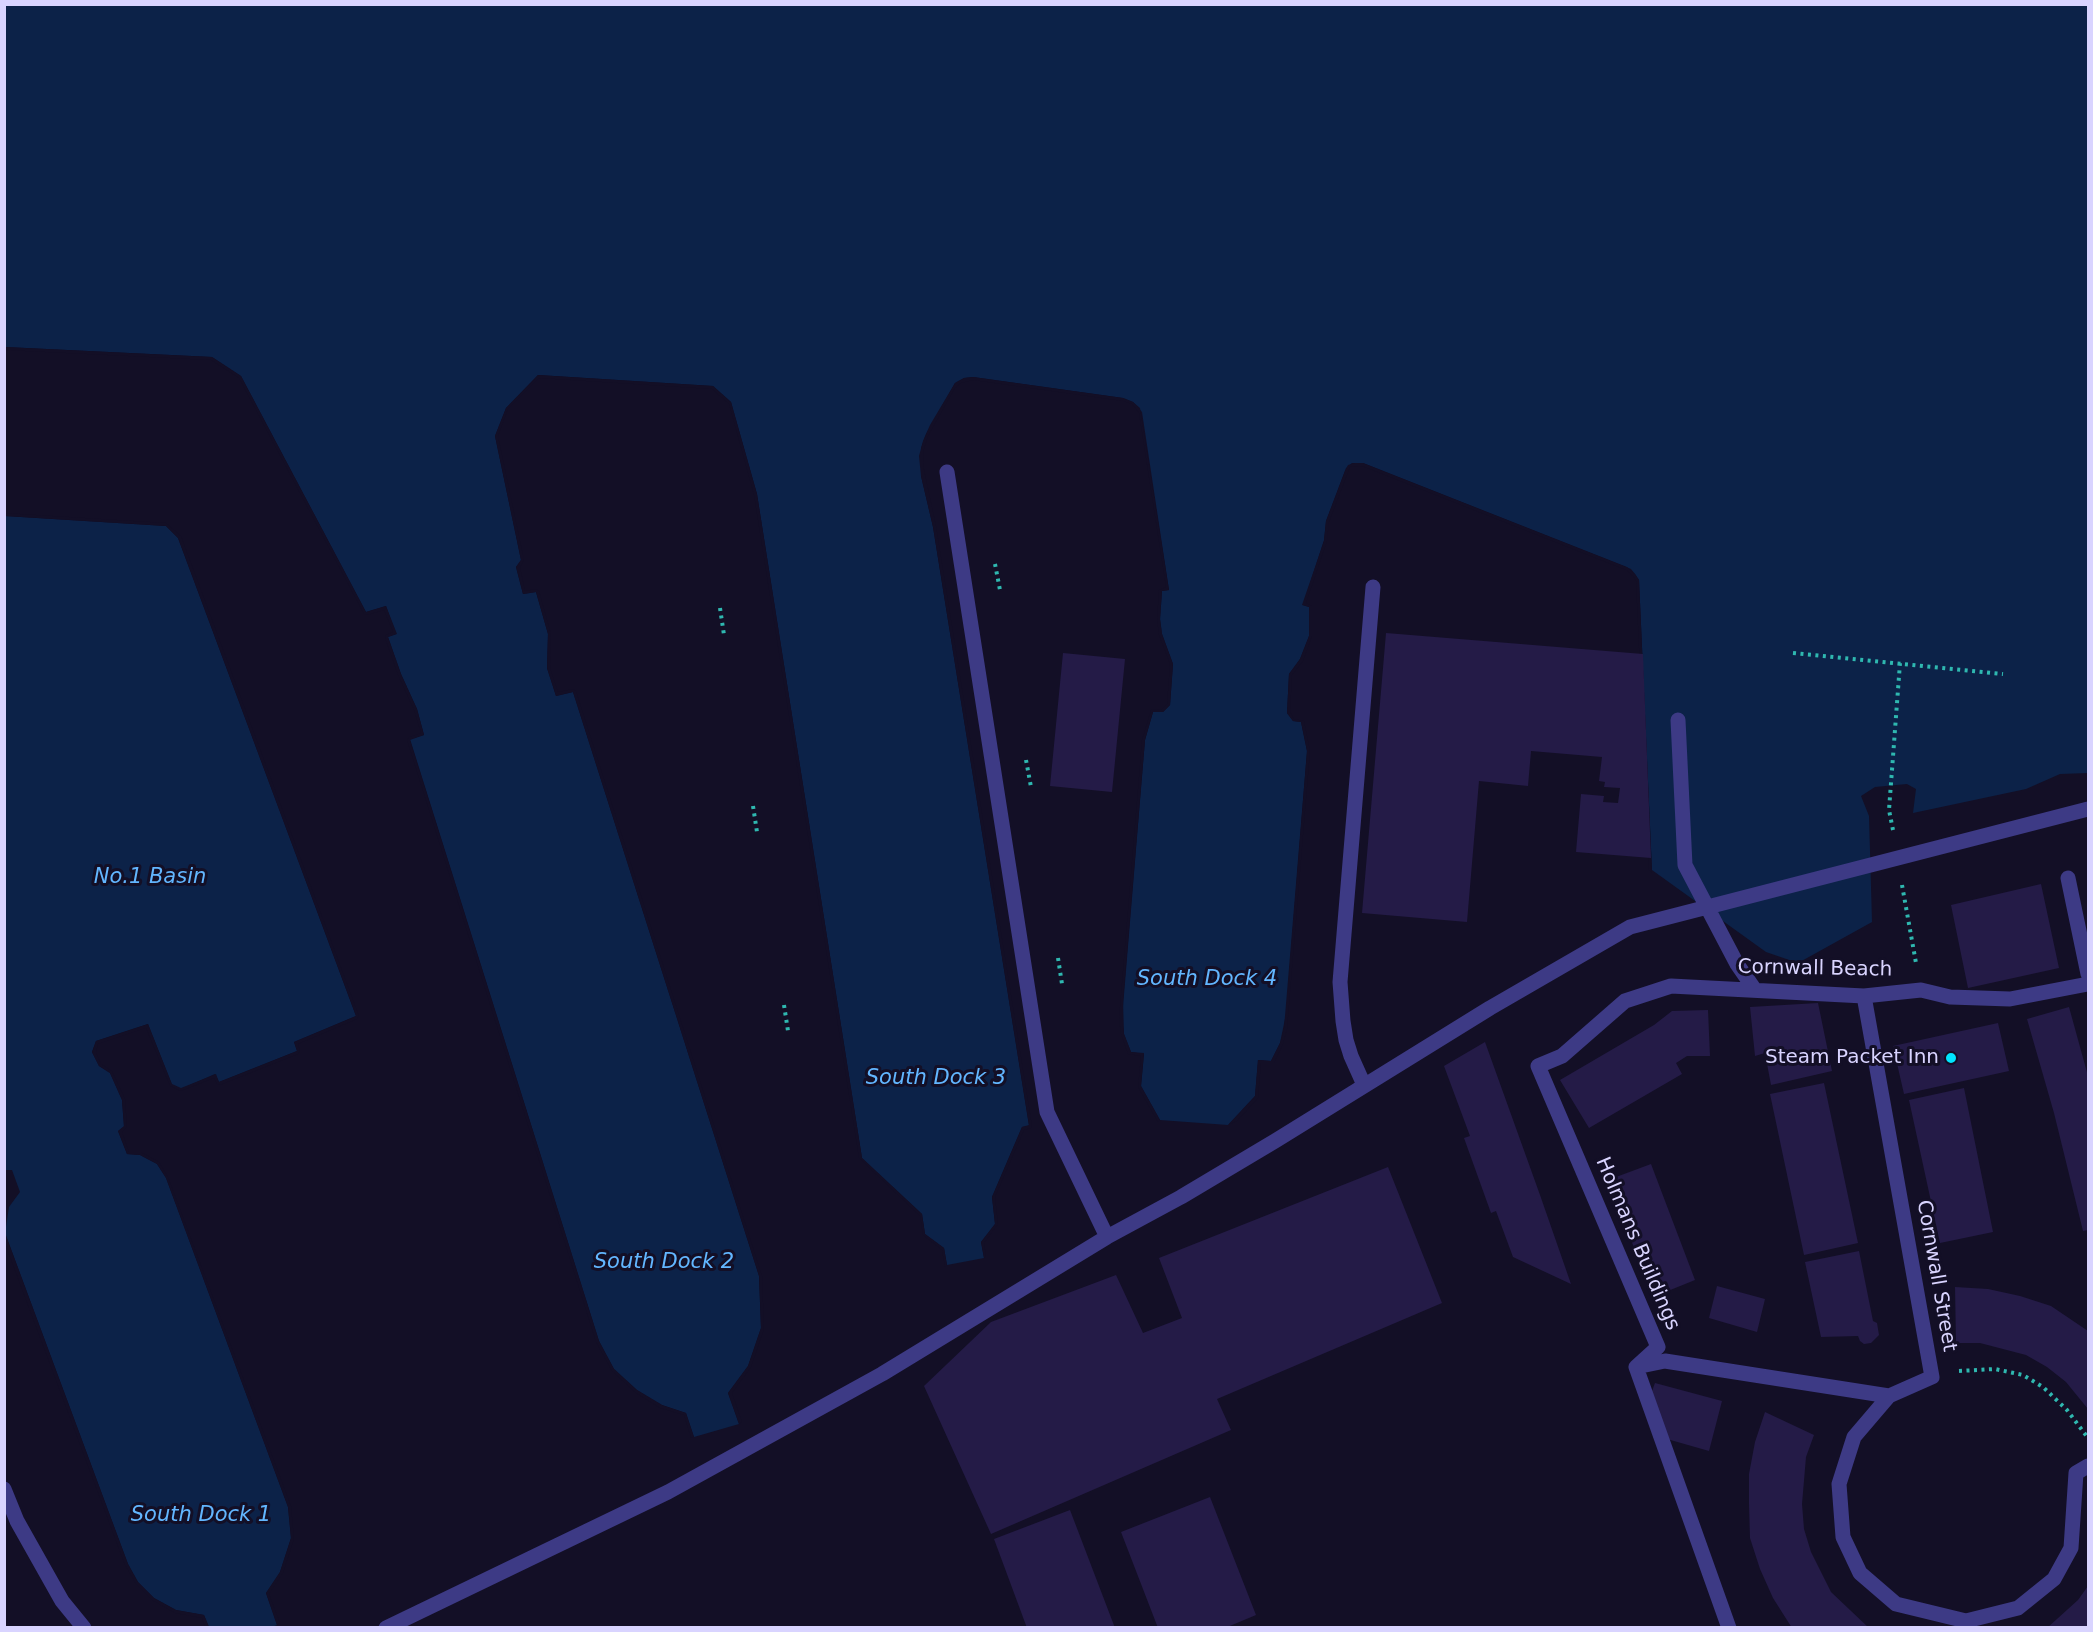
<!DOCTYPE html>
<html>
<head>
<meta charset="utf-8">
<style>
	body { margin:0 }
	#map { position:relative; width:2093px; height:1632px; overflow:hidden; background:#130f26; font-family:"DejaVu Sans",sans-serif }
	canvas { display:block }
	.frame { position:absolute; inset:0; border:6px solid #d9d4ff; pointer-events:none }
</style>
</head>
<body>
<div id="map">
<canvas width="2093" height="1632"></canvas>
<div class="frame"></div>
</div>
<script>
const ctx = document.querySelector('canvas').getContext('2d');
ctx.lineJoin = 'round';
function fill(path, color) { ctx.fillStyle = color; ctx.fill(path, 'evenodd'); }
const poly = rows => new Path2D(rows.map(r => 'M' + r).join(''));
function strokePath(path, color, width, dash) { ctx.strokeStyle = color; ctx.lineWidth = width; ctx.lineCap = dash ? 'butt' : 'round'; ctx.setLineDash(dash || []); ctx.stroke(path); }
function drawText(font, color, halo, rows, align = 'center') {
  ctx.font = font + ' "DejaVu Sans",sans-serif'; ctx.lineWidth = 6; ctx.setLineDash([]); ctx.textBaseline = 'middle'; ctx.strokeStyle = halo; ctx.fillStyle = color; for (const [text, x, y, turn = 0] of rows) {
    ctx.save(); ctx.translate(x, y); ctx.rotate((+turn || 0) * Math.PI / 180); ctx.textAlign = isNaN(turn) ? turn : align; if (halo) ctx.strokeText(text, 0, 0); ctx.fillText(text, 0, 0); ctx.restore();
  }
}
const water = poly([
	[5,5,2088,5,2088,773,2060,774,2026,789,1913,813,1916,789,1907,784,1875,787,1861,796,1869,816,1872,922,1798,963,1766,952,1652,870,1639,580,1635,574,1631,569,1363,463,1352,463,1346,468,1326,521,1324,540,1303,605,1309,607,1309,636,1300,659,1289,674,1287,713,1293,721,1301,722,1307,751,1286,1014,1280,1043,1271,1061,1258,1060,1255,1096,1228,1125,1160,1120,1141,1086,1144,1054,1131,1052,1124,1034,1122,1019,1145,740,1153,712,1163,712,1170,705,1173,664,1162,634,1160,619,1162,591,1169,590,1142,412,1133,402,1123,398,973,377,964,378,955,383,926,434,921,448,921,476,933,527,1029,1126,1022,1127,992,1197,995,1224,981,1242,984,1258,947,1265,944,1248,925,1234,922,1214,862,1158,757,494,731,402,713,386,538,375,506,408,495,436,521,560,516,567,523,594,536,592,548,634,547,668,556,696,573,692,759,1276,761,1328,748,1366,728,1393,739,1424,694,1437,686,1413,662,1405,637,1390,614,1369,599,1341,410,739,424,735,417,709,401,674,388,637,396,634,386,606,366,612,241,376,212,357,5,347],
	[5,516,166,526,178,538,356,1016,294,1042,297,1051,219,1082,215,1074,181,1089,172,1085,148,1024,96,1041,92,1052,99,1066,110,1073,122,1100,124,1127,118,1131,127,1154,140,1155,157,1164,166,1178,288,1507,291,1538,280,1572,266,1593,277,1625,269,1628,209,1627,204,1615,176,1610,154,1598,138,1582,128,1564,5,1233,9,1207,20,1192,12,1170,4,1170]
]);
const pier = poly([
	[5,347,212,357,241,376,366,612,386,606,397,634,388,637,401,674,417,709,424,735,410,740,599,1341,614,1369,637,1390,662,1405,686,1413,694,1437,691,1438,684,1415,660,1408,636,1393,612,1371,596,1342,407,740,409,737,421,733,414,710,398,675,385,638,386,635,393,632,384,610,367,615,364,614,239,378,211,360,4,350],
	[538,375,713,386,731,402,757,494,862,1158,922,1214,925,1234,944,1248,947,1265,945,1267,942,1250,923,1235,920,1216,859,1158,754,495,729,404,712,389,539,378,508,409,498,436,524,560,520,567,525,591,536,589,539,591,551,634,550,668,558,692,573,689,576,691,762,1276,764,1329,751,1367,732,1393,742,1422,739,1424,728,1393,748,1366,761,1328,759,1276,573,692,556,696,547,668,548,634,536,592,523,594,516,567,521,560,495,436,506,408],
	[973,377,1123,398,1133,402,1140,408,1169,590,1162,591,1160,619,1162,634,1173,664,1170,705,1163,712,1153,712,1145,740,1123,1001,1124,1034,1131,1052,1144,1053,1141,1086,1160,1120,1158,1122,1138,1087,1141,1056,1128,1054,1121,1034,1119,1019,1142,740,1151,710,1162,709,1167,704,1170,664,1159,635,1157,619,1159,590,1166,587,1139,413,1132,404,1123,401,973,380,961,383,955,388,928,436,924,449,923,465,936,526,1032,1126,1031,1128,1024,1130,995,1197,998,1224,984,1243,986,1256,984,1258,981,1242,995,1224,992,1197,1022,1127,1029,1125,933,527,921,476,919,456,923,441,930,425,955,383,964,378],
	[1355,463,1363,463,1627,567,1635,574,1639,580,1652,873,1649,870,1636,581,1633,576,1626,570,1362,466,1350,467,1329,522,1327,541,1306,603,1312,606,1312,636,1303,661,1292,675,1290,712,1294,719,1304,721,1310,751,1287,1029,1283,1044,1274,1063,1261,1063,1258,1098,1237,1121,1228,1125,1255,1096,1258,1060,1271,1061,1280,1043,1284,1028,1307,751,1301,722,1293,721,1287,713,1289,674,1300,659,1309,636,1309,607,1302,605,1324,541,1326,521,1345,471,1348,465],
	[4,513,166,523,181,536,359,1016,357,1019,298,1044,300,1051,298,1054,220,1085,217,1084,214,1078,181,1091,170,1086,146,1028,98,1044,96,1052,101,1064,112,1071,125,1099,127,1127,122,1132,129,1152,141,1152,159,1162,168,1177,291,1506,294,1539,283,1573,269,1594,280,1623,277,1625,266,1593,280,1572,291,1538,288,1507,166,1178,157,1164,140,1155,127,1154,118,1131,124,1126,122,1100,110,1073,99,1066,92,1052,96,1041,148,1024,172,1084,181,1088,216,1074,219,1082,297,1051,294,1042,356,1016,178,538,166,526,5,516],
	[5,1233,128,1564,138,1582,154,1598,176,1610,204,1615,209,1627,205,1628,202,1618,175,1613,152,1600,136,1584,125,1565,4,1241]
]);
const building = poly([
	[1386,633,1643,654,1651,858,1576,852,1581,794,1604,796,1603,802,1618,803,1620,788,1604,787,1605,782,1599,781,1602,757,1531,751,1528,786,1479,781,1467,922,1362,913],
	[1063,653,1125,659,1112,792,1050,786],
	[2041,884,2059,968,1968,988,1951,905],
	[1818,1003,1832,1071,1771,1085,1765,1053,1755,1056,1750,1007],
	[2069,1007,2088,1076,2088,1230,2083,1231,2054,1113,2027,1019],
	[1708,1010,1710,1056,1687,1056,1676,1063,1682,1074,1589,1128,1560,1080,1654,1025,1672,1011],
	[1998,1023,2009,1071,1904,1094,1893,1046],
	[1485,1042,1540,1195,1571,1284,1513,1257,1496,1211,1491,1213,1464,1138,1470,1136,1444,1066],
	[1824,1083,1858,1243,1804,1255,1770,1094],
	[1964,1088,1993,1232,1940,1243,1909,1100],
	[1651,1164,1695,1280,1653,1297,1608,1180],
	[1388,1167,1442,1303,1217,1399,1231,1430,991,1534,924,1386,991,1322,1116,1275,1143,1333,1182,1318,1159,1258],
	[1859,1251,1873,1321,1877,1323,1879,1335,1871,1343,1864,1344,1860,1341,1858,1336,1821,1337,1805,1262],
	[1717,1286,1765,1299,1757,1332,1709,1318],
	[1955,1287,1988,1289,2020,1296,2051,1306,2088,1331,2088,1409,2066,1382,2047,1367,2026,1355,1980,1343,1956,1343],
	[1655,1383,1722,1401,1709,1451,1667,1439,1649,1399],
	[1765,1412,1814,1435,1806,1457,1802,1504,1804,1529,1811,1552,1831,1592,1869,1628,1792,1628,1773,1598,1760,1569,1750,1538,1749,1504,1749,1474,1755,1442],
	[1210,1497,1256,1615,1225,1628,1158,1628,1121,1532],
	[1070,1510,1115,1628,1027,1628,994,1539],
	[2088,1586,2088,1628,2047,1628,2078,1600]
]);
const path = poly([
	[995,564,1000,590],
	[720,608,724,635],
	[1793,653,2003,674],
	[1026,760,1031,787],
	[753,806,757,832],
	[1893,830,1889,810,1900,663],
	[1902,885,1916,963],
	[1058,958,1062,984],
	[784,1005,788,1031],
	[1959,1371,1995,1369,2023,1375,2043,1387,2067,1410,2088,1438]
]);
const minor = poly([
	[947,472,1047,1112,1107,1237],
	[1678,720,1685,865,1737,964,1755,990],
	[2068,878,2088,974],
	[1864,996,1932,1377,1889,1396,1854,1437,1839,1484,1843,1537,1860,1573,1896,1604,1966,1621,2018,1608,2054,1579,2071,1548,2076,1473,2088,1466],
	[1364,1085,1351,1056,1346,1040,1343,1021,1340,982,1373,587],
	[1636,1367,1665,1361,1889,1396],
	[4,1489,17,1521,62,1601,84,1628],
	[386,1628,668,1492,882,1374,1107,1237,1181,1197,1275,1141,1490,1008,1630,927,2088,809],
	[1729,1628,1636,1367,1658,1347,1538,1066,1562,1056,1625,1001,1671,986,1864,996,1921,990,1950,997,2010,999,2088,984]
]);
const markers = [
	[1951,1058,6,"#00e5ff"]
];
const streetNames = [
	["Cornwall Beach",1815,969,1],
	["Holmans Buildings",1637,1244,67],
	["Cornwall Street",1936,1276,80]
];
const poiNames = [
	["Steam Packet Inn",1939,1058]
];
const waterNames = [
	["No.1 Basin",150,878],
	["South Dock 4",1207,980],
	["South Dock 3",936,1079],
	["South Dock 2",664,1263],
	["South Dock 1",201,1516]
];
fill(water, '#0c2248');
fill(pier, '#130f26');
fill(building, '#241b47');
strokePath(path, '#2fb8b0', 4, [3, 4.5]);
strokePath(minor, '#3d3a85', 15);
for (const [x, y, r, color] of markers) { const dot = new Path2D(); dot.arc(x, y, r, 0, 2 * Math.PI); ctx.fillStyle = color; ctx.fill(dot); strokePath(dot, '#130f26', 2); }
drawText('20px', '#d9d4ff', '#130f26', streetNames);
drawText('20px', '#d9d4ff', '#130f26', poiNames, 'right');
drawText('italic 21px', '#62b6ff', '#130f26', waterNames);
</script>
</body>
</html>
